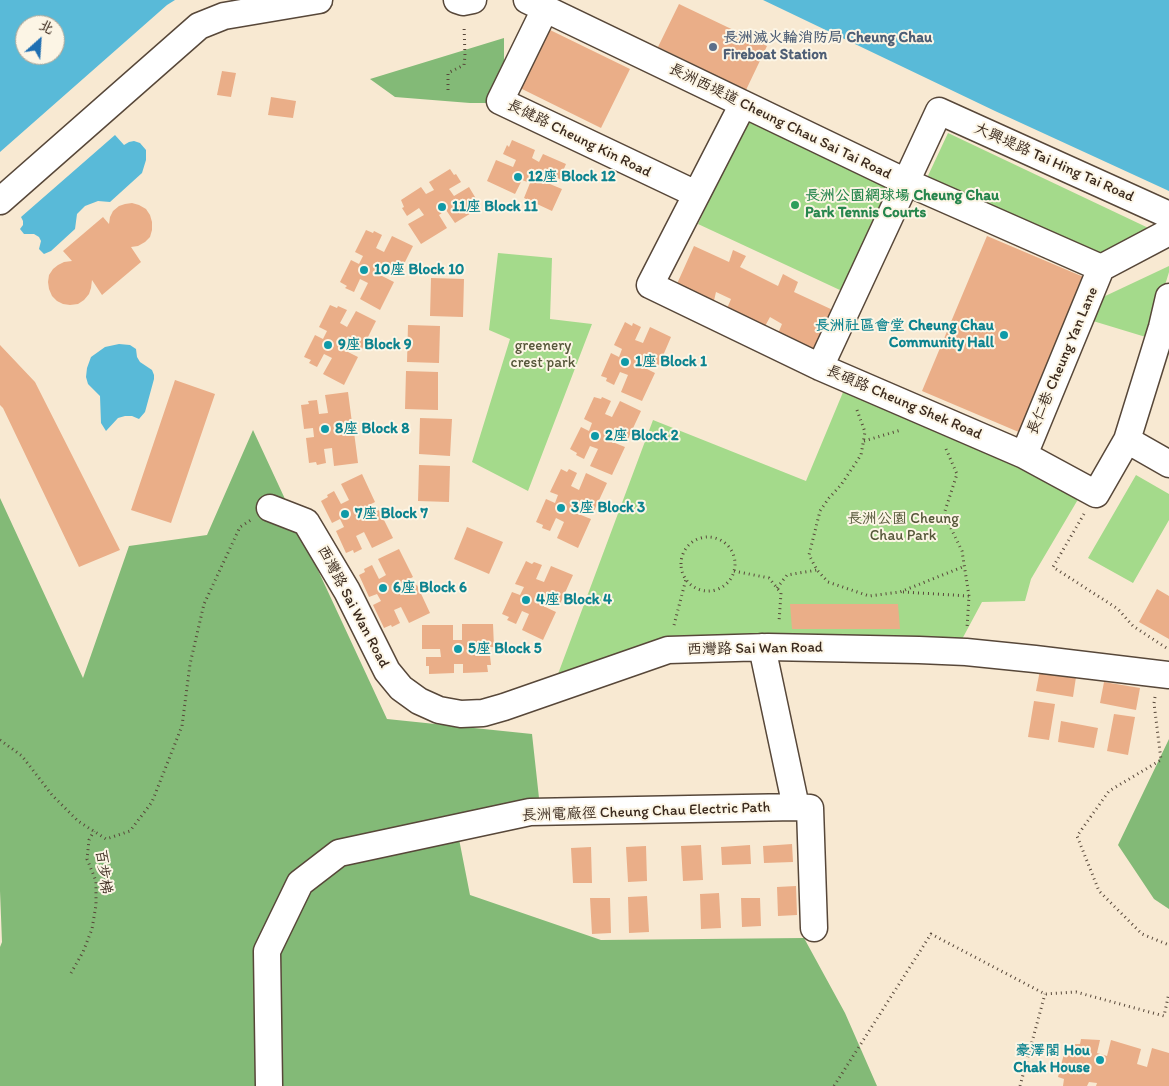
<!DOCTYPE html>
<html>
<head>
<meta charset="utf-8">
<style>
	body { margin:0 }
	#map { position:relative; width:1169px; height:1086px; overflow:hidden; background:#f8e9d2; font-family:Itim,"LXGW WenKai TC",sans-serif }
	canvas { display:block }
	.north { position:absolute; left:15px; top:15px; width:50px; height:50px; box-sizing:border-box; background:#fcf5e5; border:1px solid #afa495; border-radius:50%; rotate:26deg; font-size:14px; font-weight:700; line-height:20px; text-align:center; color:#3b2a1e }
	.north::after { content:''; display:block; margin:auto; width:18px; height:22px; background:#1f6fb2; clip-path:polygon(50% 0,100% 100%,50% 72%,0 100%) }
</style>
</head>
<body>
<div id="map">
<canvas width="1169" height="1086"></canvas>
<div class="north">北</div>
</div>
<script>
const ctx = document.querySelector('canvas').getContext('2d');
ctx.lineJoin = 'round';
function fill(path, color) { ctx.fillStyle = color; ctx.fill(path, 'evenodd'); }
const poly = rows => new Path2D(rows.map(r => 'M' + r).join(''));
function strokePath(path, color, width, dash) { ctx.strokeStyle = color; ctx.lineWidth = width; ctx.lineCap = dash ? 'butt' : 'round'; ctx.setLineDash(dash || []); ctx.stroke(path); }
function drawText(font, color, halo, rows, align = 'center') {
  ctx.font = font + ' Itim,"LXGW WenKai TC",sans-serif'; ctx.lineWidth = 4; ctx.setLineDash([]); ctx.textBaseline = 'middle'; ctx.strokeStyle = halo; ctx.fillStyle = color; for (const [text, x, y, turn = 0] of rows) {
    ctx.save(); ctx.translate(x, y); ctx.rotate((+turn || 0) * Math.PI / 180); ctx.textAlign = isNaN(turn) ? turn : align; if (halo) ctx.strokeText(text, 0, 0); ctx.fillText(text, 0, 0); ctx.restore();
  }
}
const green = poly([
	[747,119,891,187,842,291,698,224],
	[948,133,1159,233,1098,261,926,180],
	[498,253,552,258,550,319,592,324,528,491,472,462,510,339,489,330],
	[1169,266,1169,272,1149,338,1093,321,1101,298],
	[846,385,1080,496,1031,579,1025,601,982,602,960,643,668,636,558,674,653,420,806,481],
	[1136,475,1169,494,1169,520,1133,583,1088,558]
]);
const forest = poly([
	[504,38,504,84,493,103,470,103,395,97,370,79],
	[253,430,387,719,532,734,539,798,541,824,459,839,470,895,601,940,804,938,845,1013,877,1086,0,1086,0,947,2,942,0,891,0,498,83,678,129,546,207,535],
	[1169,739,1169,909,1154,899,1118,845]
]);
const water = poly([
	[0,0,175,0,167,5,0,152],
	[25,25,55,25,55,55,25,55],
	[763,0,1169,0,1169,191,995,111],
	[115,135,124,145,129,142,134,141,140,143,146,150,146,160,142,173,110,202,98,201,85,206,77,214,75,229,51,251,44,254,39,249,41,241,39,237,34,234,24,234,20,229,23,225,23,221,21,217],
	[119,344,130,345,136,349,137,357,140,362,152,370,154,375,154,379,145,412,139,419,132,416,125,416,118,418,106,431,101,423,100,396,88,384,86,377,87,368,91,357,105,347]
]);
const building = poly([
	[679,4,767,46,746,90,658,47],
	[548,29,630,69,601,128,520,88],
	[222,71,236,73,231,97,217,95],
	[271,97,296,101,293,118,268,115],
	[512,140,535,150,532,158,539,162,543,154,566,164,563,171,565,172,562,180,549,174,545,182,562,189,552,211,524,198,530,183,522,180,515,194,487,181,496,160,513,167,516,160,503,154,507,145,509,147],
	[450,169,454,175,456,174,461,182,449,189,454,196,469,187,481,207,455,223,446,210,439,215,447,228,421,244,408,224,424,215,419,208,407,216,402,208,404,207,401,200,421,187,426,194,434,190,429,182],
	[132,203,139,205,146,209,150,215,152,222,152,230,150,237,145,242,138,246,131,247,141,262,102,295,92,280,91,288,89,294,84,300,78,304,70,305,63,304,57,301,52,296,49,289,48,282,49,275,53,269,58,265,64,262,72,261,63,251,103,217,109,224,110,217,113,211,119,206,125,204],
	[366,230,373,233,374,231,382,235,376,248,384,252,392,236,413,246,399,274,384,267,380,275,394,282,380,310,360,299,368,283,360,279,354,292,345,288,347,286,340,282,351,260,359,264,363,256,355,252],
	[987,236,1086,278,1021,433,922,391],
	[694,246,729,262,733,250,746,256,740,267,778,286,783,274,798,282,794,292,835,311,815,354,777,336,782,324,770,317,763,330,726,311,731,299,716,292,713,305,676,286],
	[431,278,464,279,463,317,430,316],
	[330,305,337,308,338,306,347,310,340,323,347,327,356,311,376,321,362,349,348,342,344,350,358,357,344,385,323,374,332,358,324,354,317,367,309,363,311,360,304,357,315,335,323,339,327,331,319,327],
	[625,322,632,326,633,323,641,327,635,340,643,343,650,327,671,337,659,365,644,359,641,366,655,373,642,401,621,392,628,375,620,372,614,385,606,381,607,378,601,376,611,353,619,357,622,349,614,345],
	[408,325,440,326,439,363,407,362],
	[0,345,35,382,120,550,79,567,3,408,0,405],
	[406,371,438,372,438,410,405,409],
	[175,380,215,394,171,523,131,510],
	[348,392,352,423,337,425,338,434,354,432,358,463,334,466,332,448,324,449,326,463,317,465,316,462,309,463,306,438,314,437,313,428,304,429,301,405,309,404,308,401,317,400,319,414,328,413,325,395],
	[594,397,601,399,602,397,611,401,605,414,612,417,620,401,641,411,628,439,614,432,610,441,625,447,612,475,590,466,598,449,590,446,584,459,576,455,577,453,570,449,581,427,589,431,592,423,584,419],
	[420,418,452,419,450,456,419,454],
	[419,465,450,466,449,502,418,501],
	[561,469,567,472,569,469,577,473,571,486,579,490,586,473,607,483,594,511,580,505,576,513,591,519,578,548,557,538,564,522,556,518,550,531,542,528,543,525,536,522,546,499,555,503,558,495,550,492],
	[362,474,375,502,361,509,365,517,379,510,393,538,372,548,364,532,356,536,362,549,354,553,353,550,346,553,336,531,344,527,340,519,332,523,321,501,328,497,327,495,334,491,341,504,349,500,341,484],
	[467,527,503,542,489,574,454,559],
	[399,549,413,577,399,584,402,592,417,585,430,613,409,623,401,607,394,610,400,623,392,627,391,625,384,628,373,605,381,601,377,594,369,597,359,575,365,572,364,569,372,565,379,579,386,575,378,559],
	[526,561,532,564,534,562,542,565,536,579,544,582,551,566,573,575,560,604,545,597,541,605,556,612,543,640,522,630,529,614,522,611,516,624,507,620,509,617,502,614,512,592,520,595,524,587,515,584],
	[1157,589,1169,596,1169,639,1139,622],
	[790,604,898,604,900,629,792,629],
	[462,624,493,624,494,647,475,647,476,656,490,656,491,665,487,665,488,672,463,673,463,664,454,664,454,673,429,674,429,666,426,666,426,657,441,657,440,649,422,649,422,625,453,625,453,640,462,640],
	[1040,670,1076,677,1073,697,1036,691],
	[1104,682,1140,688,1136,710,1100,703],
	[1034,701,1055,704,1049,740,1028,737],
	[1114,714,1135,717,1128,755,1107,751],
	[1061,721,1098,728,1094,748,1058,742],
	[792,844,793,862,764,863,763,846],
	[701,845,703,880,683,881,681,846],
	[750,845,751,864,722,865,721,847],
	[646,846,647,881,628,882,626,847],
	[591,847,592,883,573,883,571,848],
	[796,886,797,915,778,916,777,887],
	[719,893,721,928,701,929,700,894],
	[647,896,649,932,629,933,628,897],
	[590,898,610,898,611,933,592,934],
	[741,898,760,898,761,926,742,927],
	[1081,1039,1100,1040,1097,1053,1107,1056,1111,1040,1141,1049,1137,1064,1147,1067,1152,1048,1169,1053,1169,1086,1096,1086,1097,1083,1089,1082,1087,1086,1063,1086,1064,1079,1058,1077,1066,1046,1071,1047,1072,1044,1080,1044]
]);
const path = poly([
	[448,90,448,73,464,65,465,56,464,25],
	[857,410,865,432,861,455,841,485,829,498,820,511,809,555,817,570,828,582,869,596,900,592,965,566],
	[864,441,901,430],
	[946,449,957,474,944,514,962,551,969,596,967,628],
	[1084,514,1053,567,1118,609,1133,626,1168,649],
	'681 564a27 27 0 1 1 54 0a27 27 0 1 1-54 0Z',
	[734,571,769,578,781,593,779,622],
	[777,588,787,575,817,570],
	[903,592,969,596],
	[674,625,686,579],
	[1155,697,1154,703,1161,760,1109,791,1077,836,1099,891,1142,934,1169,945],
	[0,740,22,756,52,795,78,821,106,839,130,831,152,802,182,726,190,664,204,604,240,527,251,520],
	[71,973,83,952,92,929,96,905,96,881,87,859,89,840,94,831],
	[834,1086,931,934,1045,994,1076,992,1164,1016,1169,993],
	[1020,1086,1045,994]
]);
const street = poly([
	[457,0,463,2,473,0],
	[527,0,906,182,1101,268,1169,232],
	[545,9,500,101,696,194],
	[743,104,650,285,820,367,1024,455,1096,494,1127,440,1162,327,1169,297],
	[0,201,199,26,224,16,319,0],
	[820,367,939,111,1169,215],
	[1127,440,1169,464],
	[1024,455,1101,268],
	[270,508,306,522,347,591,387,671,401,688,419,701,439,710,461,714,483,713,504,707,668,650,768,647,919,650,966,652,1035,659,1169,675],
	[762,647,796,807,810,808,814,928],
	[269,1086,267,951,300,883,339,853,530,812,796,807]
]);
const markers = [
	[713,47,5,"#5c6f8a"],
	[518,177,5,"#0f9aa8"],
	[795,205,5,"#2e9e5b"],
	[442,207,5,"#0f9aa8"],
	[364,270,5,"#0f9aa8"],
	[1004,335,5,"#0f9aa8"],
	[328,345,5,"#0f9aa8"],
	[625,362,5,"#0f9aa8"],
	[325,429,5,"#0f9aa8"],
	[595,436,5,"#0f9aa8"],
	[561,508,5,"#0f9aa8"],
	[345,514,5,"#0f9aa8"],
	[383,588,5,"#0f9aa8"],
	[526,600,5,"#0f9aa8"],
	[458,649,5,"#0f9aa8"],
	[1100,1060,5,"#0f9aa8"]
];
const serviceNames = [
	["長洲滅火輪消防局 Cheung Chau",723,38],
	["Fireboat Station",723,55]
];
const streetNames = [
	["長洲西堤道 Cheung Chau Sai Tai Road",780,122,26],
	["長健路 Cheung Kin Road",579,139,26],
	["大興堤路 Tai Hing Tai Road",1054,163,24],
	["長仁巷 Cheung Yan Lane",1063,361,-67],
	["長碩路 Cheung Shek Road",904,403,23],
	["西灣路 Sai Wan Road",353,607,62],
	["西灣路 Sai Wan Road",755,649,-1],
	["長洲電廠徑 Cheung Chau Electric Path",646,812,-2],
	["百步梯",103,872,82]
];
const cultureNames = [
	["12座 Block 12",528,177],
	["11座 Block 11",452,207],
	["10座 Block 10",374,270],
	["長洲社區會堂 Cheung Chau",994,326,"right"],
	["Community Hall",994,343,"right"],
	["9座 Block 9",338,345],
	["1座 Block 1",635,362],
	["8座 Block 8",335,429],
	["2座 Block 2",605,436],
	["3座 Block 3",571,508],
	["7座 Block 7",355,514],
	["6座 Block 6",393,588],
	["4座 Block 4",536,600],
	["5座 Block 5",468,649],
	["豪澤閣 Hou",1090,1051,"right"],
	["Chak House",1090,1068,"right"]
];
const leisureNames = [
	["長洲公園網球場 Cheung Chau",805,196],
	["Park Tennis Courts",805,213]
];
const parkNames = [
	["greenery",543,346],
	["crest park",543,363],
	["長洲公園 Cheung",903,519],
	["Chau Park",903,536]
];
fill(green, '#a4da8b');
fill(forest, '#83ba77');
fill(water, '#59bad8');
fill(building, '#eaae88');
strokePath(street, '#574739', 29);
strokePath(path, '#574739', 3, [1, 4]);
strokePath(street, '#fff', 26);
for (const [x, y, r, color] of markers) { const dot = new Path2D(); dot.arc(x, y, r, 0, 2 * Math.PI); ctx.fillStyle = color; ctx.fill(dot); strokePath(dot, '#fcf5e5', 2); }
drawText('bold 15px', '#4e5e75', '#fcf5e5', serviceNames, 'left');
drawText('15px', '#3b2a1e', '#fcf5e5', streetNames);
drawText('bold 15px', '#0d838f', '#fcf5e5', cultureNames, 'left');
drawText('bold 15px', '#27864d', '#fcf5e5', leisureNames, 'left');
drawText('15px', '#555639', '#fcf5e5', parkNames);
</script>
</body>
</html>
